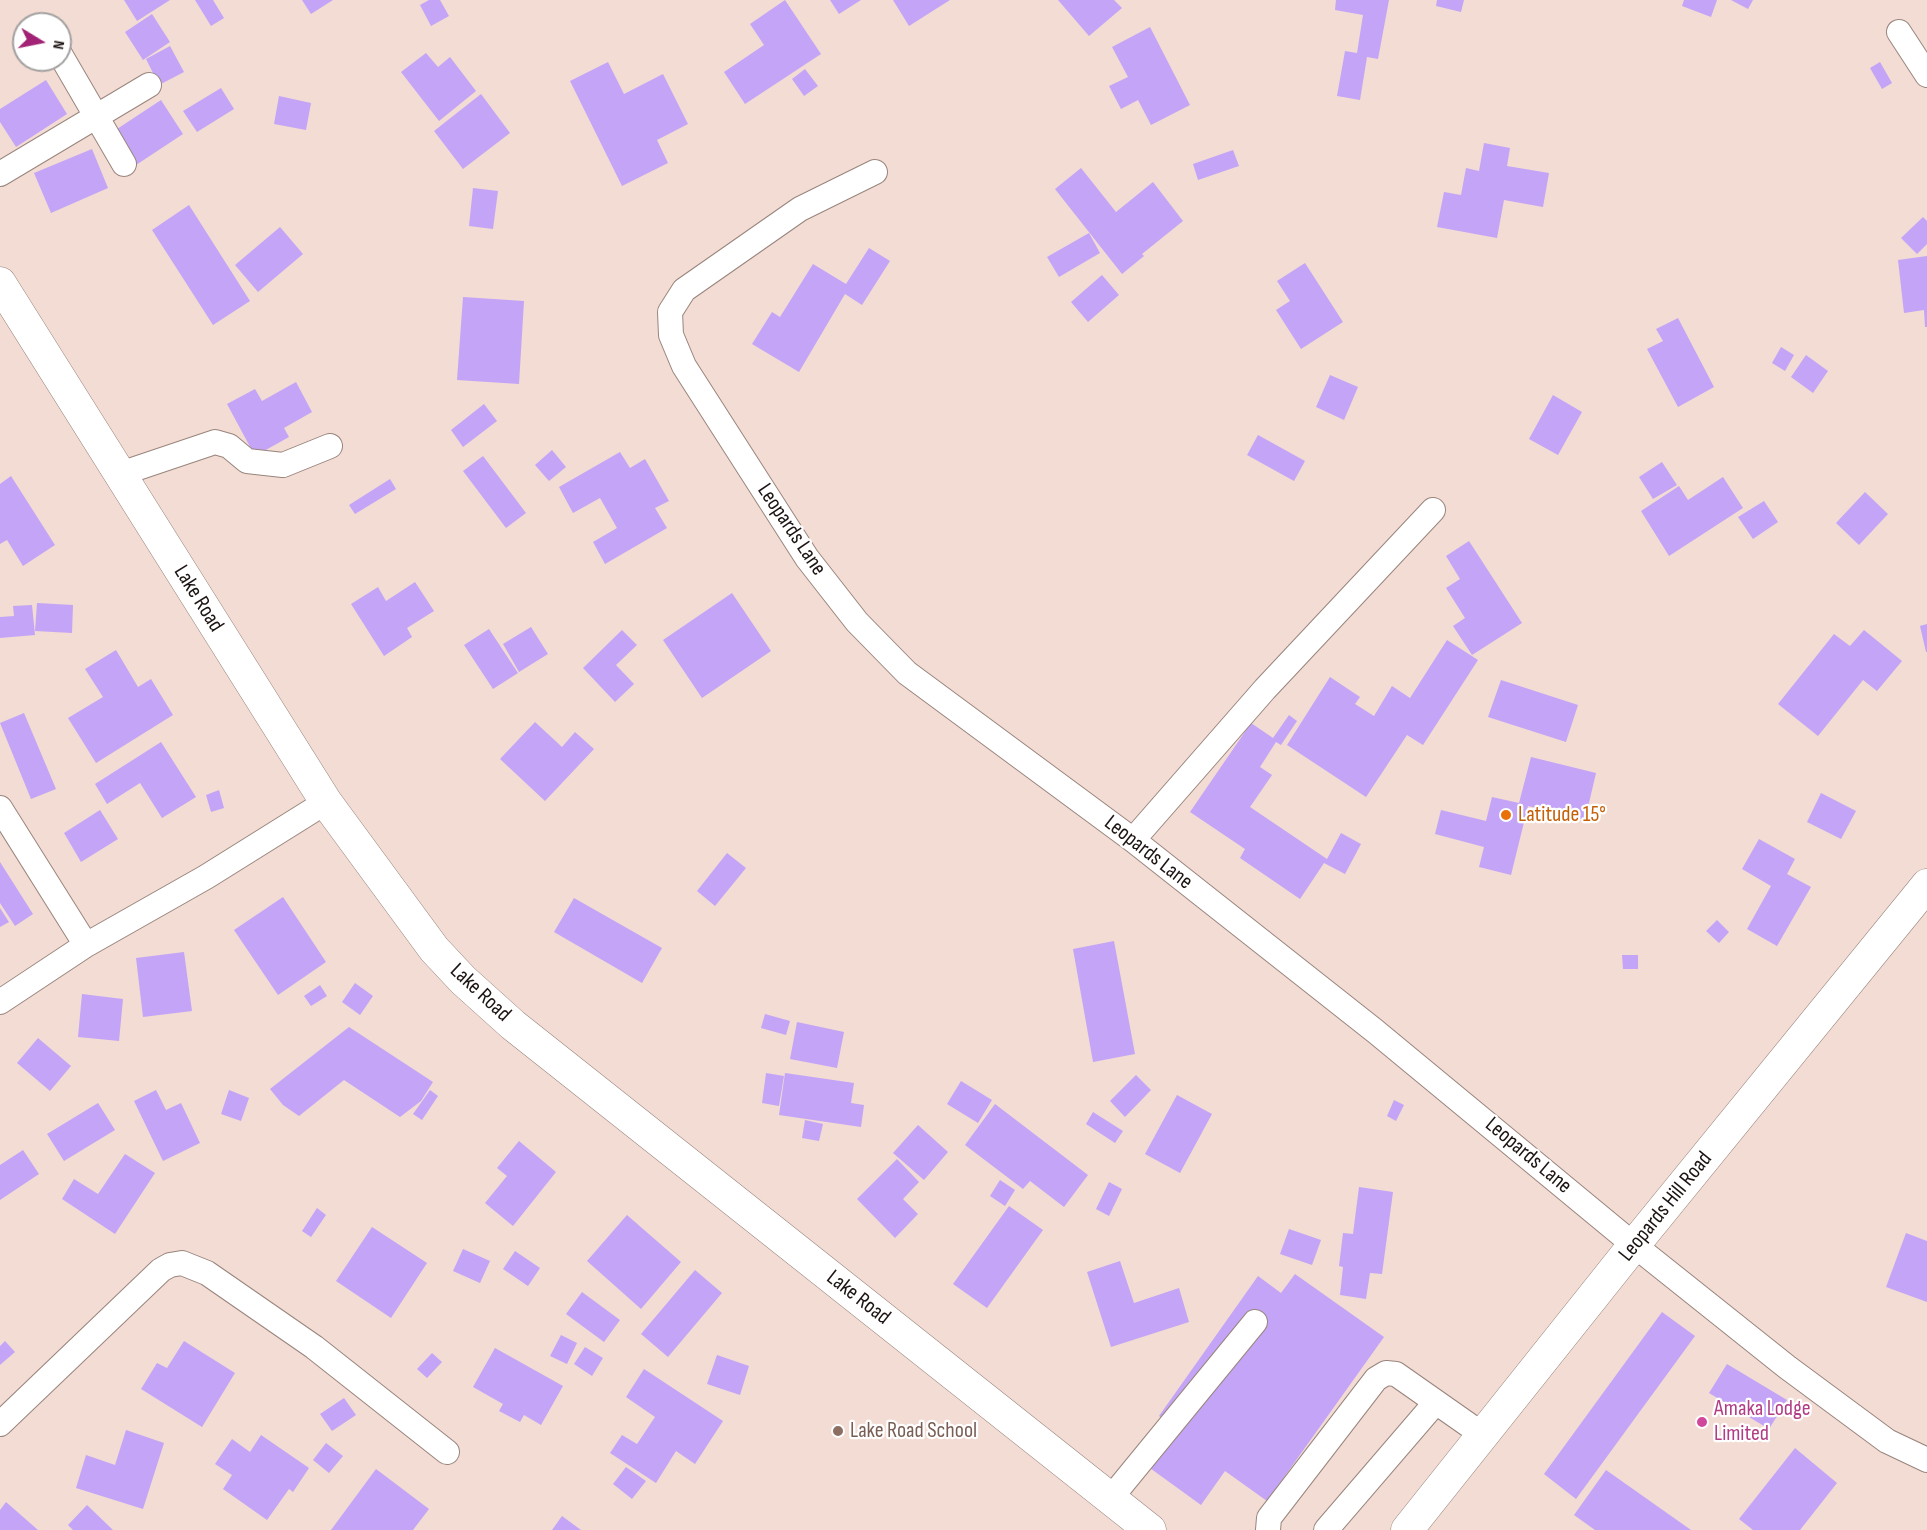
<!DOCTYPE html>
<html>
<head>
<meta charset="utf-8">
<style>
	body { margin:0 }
	#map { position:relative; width:1927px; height:1530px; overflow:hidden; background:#f2dcd4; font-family:"Sofia Sans Condensed",sans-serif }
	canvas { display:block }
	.north { position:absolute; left:12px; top:12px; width:60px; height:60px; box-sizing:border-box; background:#fff; border:2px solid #a4a1a0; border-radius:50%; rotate:100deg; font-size:16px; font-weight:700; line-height:24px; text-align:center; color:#1c1412 }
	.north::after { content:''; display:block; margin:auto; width:21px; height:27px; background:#a22375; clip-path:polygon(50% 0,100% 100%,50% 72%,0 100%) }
</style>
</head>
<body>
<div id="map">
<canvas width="1927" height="1530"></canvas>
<div class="north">N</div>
</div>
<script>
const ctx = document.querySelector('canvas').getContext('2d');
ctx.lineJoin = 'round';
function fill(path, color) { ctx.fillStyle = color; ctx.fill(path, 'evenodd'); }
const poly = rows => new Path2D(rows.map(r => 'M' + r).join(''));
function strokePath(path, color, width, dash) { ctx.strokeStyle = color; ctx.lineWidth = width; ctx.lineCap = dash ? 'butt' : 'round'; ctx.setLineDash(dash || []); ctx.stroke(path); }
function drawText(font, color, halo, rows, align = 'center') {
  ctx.font = font + ' "Sofia Sans Condensed",sans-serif'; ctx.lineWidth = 4.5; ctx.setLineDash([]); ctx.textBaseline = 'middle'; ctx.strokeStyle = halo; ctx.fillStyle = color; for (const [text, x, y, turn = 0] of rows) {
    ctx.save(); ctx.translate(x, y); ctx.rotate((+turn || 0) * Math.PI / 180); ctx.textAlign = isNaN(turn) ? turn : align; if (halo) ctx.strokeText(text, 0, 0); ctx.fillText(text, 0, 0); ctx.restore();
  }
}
const building = poly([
	[124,0,170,0,137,21],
	[195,0,213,0,224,18,211,26],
	[302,0,333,0,311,14],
	[429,0,440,0,449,16,431,26,420,5],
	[785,0,821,54,745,104,724,72,764,45,750,24],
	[830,0,861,0,839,14],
	[893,0,950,0,909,26],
	[1058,0,1114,0,1122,8,1089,36],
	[1336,0,1389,0,1378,59,1367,57,1360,100,1337,96,1345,51,1357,53,1363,15,1335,10],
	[1437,0,1464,0,1461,12,1436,6],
	[1684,0,1717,0,1711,17,1682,6],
	[1731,0,1753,0,1748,9],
	[152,14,170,42,143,60,125,32],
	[1150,27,1190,105,1151,125,1138,100,1121,109,1109,86,1128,77,1112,47],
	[170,46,184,72,159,85,146,59],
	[426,53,438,67,450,57,476,91,439,121,401,72],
	[608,62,624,94,663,74,688,124,657,140,668,163,622,186,570,81],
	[1880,62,1892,83,1882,89,1870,68],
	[805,69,818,86,804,96,792,79],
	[46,80,67,114,16,147,0,122,0,109],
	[221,88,234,109,197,132,183,111],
	[481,94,510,133,463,169,434,131],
	[279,96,311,103,306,130,274,124],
	[161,100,183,134,133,167,111,133],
	[1484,143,1510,148,1507,166,1549,173,1543,207,1504,200,1497,238,1437,227,1444,192,1461,195,1466,168,1479,171],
	[92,149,108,188,51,213,34,173],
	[1233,150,1239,166,1198,180,1193,164],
	[1081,168,1116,212,1153,182,1183,221,1142,254,1144,256,1122,274,1055,189],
	[473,188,498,191,493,229,469,226],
	[189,205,250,301,213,325,152,230],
	[1923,217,1927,221,1927,244,1917,254,1901,238],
	[280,227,303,254,258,292,235,265],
	[1089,233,1100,253,1059,277,1047,257],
	[869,248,890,261,862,305,845,294,799,372,752,344,772,312,780,317,813,264,846,284],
	[1927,256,1927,327,1925,327,1924,310,1904,313,1898,260],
	[1305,263,1343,322,1301,349,1276,310,1290,301,1277,281],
	[1102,275,1119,295,1088,322,1071,302],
	[463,297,524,301,519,384,457,380],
	[1678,318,1714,387,1678,407,1647,349,1663,341,1656,329],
	[1781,347,1794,355,1785,371,1772,363],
	[1806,355,1828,371,1813,393,1791,377],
	[1330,375,1358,387,1344,420,1316,407],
	[296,382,312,412,284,428,289,437,255,456,227,404,255,389,262,401],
	[1553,395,1582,412,1558,455,1529,439],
	[484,404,497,421,463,447,451,430],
	[1258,435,1305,461,1294,481,1247,455],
	[552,450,566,467,549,481,535,465],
	[620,452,630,468,645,459,669,501,655,508,667,528,605,564,593,542,617,528,600,498,573,513,559,487],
	[483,456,526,513,506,528,463,471],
	[1662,462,1677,485,1653,499,1639,477],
	[11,476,55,545,23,566,7,540,0,544,0,484],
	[1723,477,1743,508,1669,556,1641,511,1679,486,1688,500],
	[390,479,396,489,355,514,349,505],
	[1865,492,1888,514,1859,545,1836,523],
	[1764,501,1778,522,1753,539,1738,517],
	[1469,541,1522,623,1472,655,1453,626,1465,618,1446,588,1460,579,1446,556],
	[415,582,434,611,407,628,412,637,384,656,351,604,378,587,386,601],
	[732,593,771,651,702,698,663,640],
	[37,603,73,605,72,633,35,631],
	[32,605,35,635,0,638,0,617,14,616,13,606],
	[1927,624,1927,652,1926,652,1920,626],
	[531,627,548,654,519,672,503,644],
	[489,629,518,673,493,689,464,645],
	[622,630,637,645,616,665,634,684,615,702,583,668],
	[1864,630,1902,661,1877,691,1863,680,1818,736,1778,704,1834,634,1850,646],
	[1447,640,1478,660,1423,745,1407,735,1366,797,1287,745,1330,677,1360,697,1355,704,1374,716,1392,686,1410,698],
	[116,650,138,687,151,679,173,715,96,763,68,718,103,697,85,669],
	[1501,680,1578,705,1566,742,1488,717],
	[24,713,56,789,31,799,0,723],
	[1289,715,1297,721,1281,745,1276,742,1260,767,1272,775,1250,807,1327,859,1341,833,1361,844,1345,874,1324,863,1300,899,1240,858,1245,849,1190,812,1251,723,1273,738],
	[535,722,562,747,575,732,594,749,545,801,500,759],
	[161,742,196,797,162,818,140,783,107,804,95,784],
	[1531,757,1596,773,1585,820,1528,806,1511,875,1479,867,1484,847,1435,834,1441,810,1486,821,1492,797,1519,803],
	[219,790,224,808,211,812,206,795],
	[1821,793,1856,811,1841,839,1807,822],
	[100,810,118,839,81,862,64,833],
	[1759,839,1795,859,1787,874,1811,887,1777,946,1747,929,1771,886,1742,869],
	[727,853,746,868,715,906,697,891],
	[0,862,33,914,15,926,0,903],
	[283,897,326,962,278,995,234,930],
	[574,898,662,948,642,983,554,932],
	[0,908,9,922,0,927],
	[1717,920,1729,932,1719,943,1706,931],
	[1114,941,1135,1054,1093,1062,1073,949],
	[184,952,192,1011,143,1017,136,958],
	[1622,955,1638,955,1638,969,1623,969],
	[355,983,373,996,360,1015,342,1002],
	[320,985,327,996,311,1006,304,996],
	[82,994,123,999,119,1041,78,1037],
	[765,1014,790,1021,786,1035,761,1028],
	[797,1022,844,1032,837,1068,790,1059],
	[349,1027,433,1082,421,1101,400,1117,344,1080,299,1116,283,1105,270,1089],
	[38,1038,71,1066,50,1091,17,1063],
	[766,1073,784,1076,779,1106,762,1103],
	[785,1073,854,1083,851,1103,864,1105,861,1127,779,1115],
	[1136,1075,1151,1090,1125,1117,1110,1101],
	[961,1081,992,1100,978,1123,947,1104],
	[156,1090,166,1110,181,1103,200,1143,163,1161,134,1101],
	[229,1090,249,1098,241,1121,221,1114],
	[430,1090,438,1096,422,1120,413,1114],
	[1177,1095,1212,1114,1180,1173,1145,1154],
	[1394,1100,1404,1105,1396,1121,1387,1116],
	[98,1103,115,1130,64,1161,47,1134],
	[995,1104,1088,1175,1064,1207,1030,1181,1023,1189,965,1145],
	[1093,1112,1123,1131,1115,1143,1086,1124],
	[805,1120,823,1124,819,1141,802,1138],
	[918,1125,948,1152,924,1180,893,1153],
	[519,1141,556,1172,513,1226,485,1203,507,1176,497,1168],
	[23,1150,39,1174,0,1200,0,1165],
	[125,1154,155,1173,115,1234,62,1199,74,1179,98,1194],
	[897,1159,919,1182,903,1199,918,1214,895,1238,857,1199],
	[1000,1180,1015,1190,1005,1206,990,1196],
	[1109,1182,1122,1189,1109,1216,1096,1209],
	[1359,1187,1393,1192,1382,1274,1370,1273,1366,1299,1340,1295,1343,1267,1339,1266,1343,1233,1353,1234],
	[1009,1206,1043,1230,987,1308,953,1284],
	[317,1208,326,1215,311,1237,302,1231],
	[627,1215,681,1262,641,1309,587,1261],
	[372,1227,427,1263,391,1318,336,1281],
	[1289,1229,1321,1240,1312,1265,1280,1254],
	[1906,1233,1927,1241,1927,1302,1886,1287],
	[463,1249,490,1261,480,1283,453,1271],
	[515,1251,540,1268,528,1286,503,1269],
	[1120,1261,1134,1303,1179,1288,1189,1322,1111,1347,1087,1272],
	[695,1270,722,1293,668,1357,641,1334],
	[1295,1274,1384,1337,1267,1501,1225,1471,1201,1505,1143,1463,1170,1424,1159,1416,1258,1276,1281,1293],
	[582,1292,620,1320,604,1342,566,1314],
	[1662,1312,1695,1336,1576,1499,1544,1474],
	[561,1335,577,1343,567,1364,550,1356],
	[5,1341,15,1352,0,1365,0,1346],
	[184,1341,235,1373,202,1427,141,1389,157,1363,167,1368],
	[585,1347,603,1358,592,1376,574,1364],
	[495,1348,563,1386,541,1425,524,1415,520,1422,499,1411,503,1404,473,1387],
	[432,1353,442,1362,427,1378,417,1369],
	[717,1355,749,1366,740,1395,707,1384],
	[1727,1364,1787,1400,1769,1429,1709,1393],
	[644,1369,723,1421,695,1464,676,1451,656,1483,610,1453,622,1435,637,1444,655,1417,626,1397],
	[344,1398,356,1415,332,1431,320,1414],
	[126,1430,164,1443,143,1509,76,1488,86,1455,115,1465],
	[261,1435,309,1468,293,1492,289,1489,267,1520,223,1489,232,1475,215,1464,232,1439,250,1452],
	[326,1443,343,1456,329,1473,313,1460],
	[1795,1448,1837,1483,1800,1530,1753,1530,1739,1519],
	[626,1467,646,1481,632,1499,613,1484],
	[376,1469,429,1509,413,1530,331,1530],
	[1606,1470,1691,1530,1595,1530,1574,1515],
	[6,1502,38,1530,0,1530,0,1510],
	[87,1505,113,1530,73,1530,68,1525],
	[562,1516,581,1530,552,1530]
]);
const minor = poly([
	[1899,32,1927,75],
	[60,54,124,164],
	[875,172,800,209,684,290,670,312,671,335,684,366,807,558,857,622,907,673,1133,840,1375,1031,1634,1245,1787,1367,1887,1441,1927,1460],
	[0,174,149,85],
	[120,474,215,442,229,446,247,461,283,465,330,446],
	[0,808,86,945],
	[1133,840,1265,689,1433,510],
	[0,1002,86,945,206,877,326,802],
	[0,1424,161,1270,170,1265,182,1263,207,1273,314,1347,447,1452],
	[1110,1499,1255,1322],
	[1268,1530,1269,1518,1376,1379,1386,1373,1396,1374,1483,1435],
	[1326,1530,1436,1402]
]);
const major = poly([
	[0,283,326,802,434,949,463,980,513,1025,1150,1530],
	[1407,1530,1634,1245,1927,885]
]);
const markers = [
	[1506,815,6,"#e8710a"],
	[1702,1422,6,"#d1479c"],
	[838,1431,6,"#8d6e63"]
];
const streetNames = [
	["Leopards Lane",791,530,56],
	["Lake Road",198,599,58],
	["Leopards Lane",1148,853,38],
	["Lake Road",480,993,43],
	["Leopards Lane",1528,1156,40],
	["Leopards Hill Road",1666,1207,-51],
	["Lake Road",858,1298,38]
];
const foodNames = [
	["Latitude 15°",1518,815]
];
const hotelNames = [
	["Amaka Lodge",1714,1409],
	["Limited",1714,1434]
];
const educationNames = [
	["Lake Road School",850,1431]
];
fill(building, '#c4a4f6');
strokePath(minor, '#99857d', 26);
strokePath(major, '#99857d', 33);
strokePath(minor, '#fff', 24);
strokePath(major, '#fff', 32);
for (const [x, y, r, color] of markers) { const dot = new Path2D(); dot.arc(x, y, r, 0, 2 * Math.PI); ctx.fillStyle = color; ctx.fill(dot); strokePath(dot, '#fff', 2); }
drawText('22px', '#1c1412', '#fff', streetNames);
drawText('22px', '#c56008', '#fff', foodNames, 'left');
drawText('22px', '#b23c85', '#fff', hotelNames, 'left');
drawText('22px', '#785e54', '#fff', educationNames, 'left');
</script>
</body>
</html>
